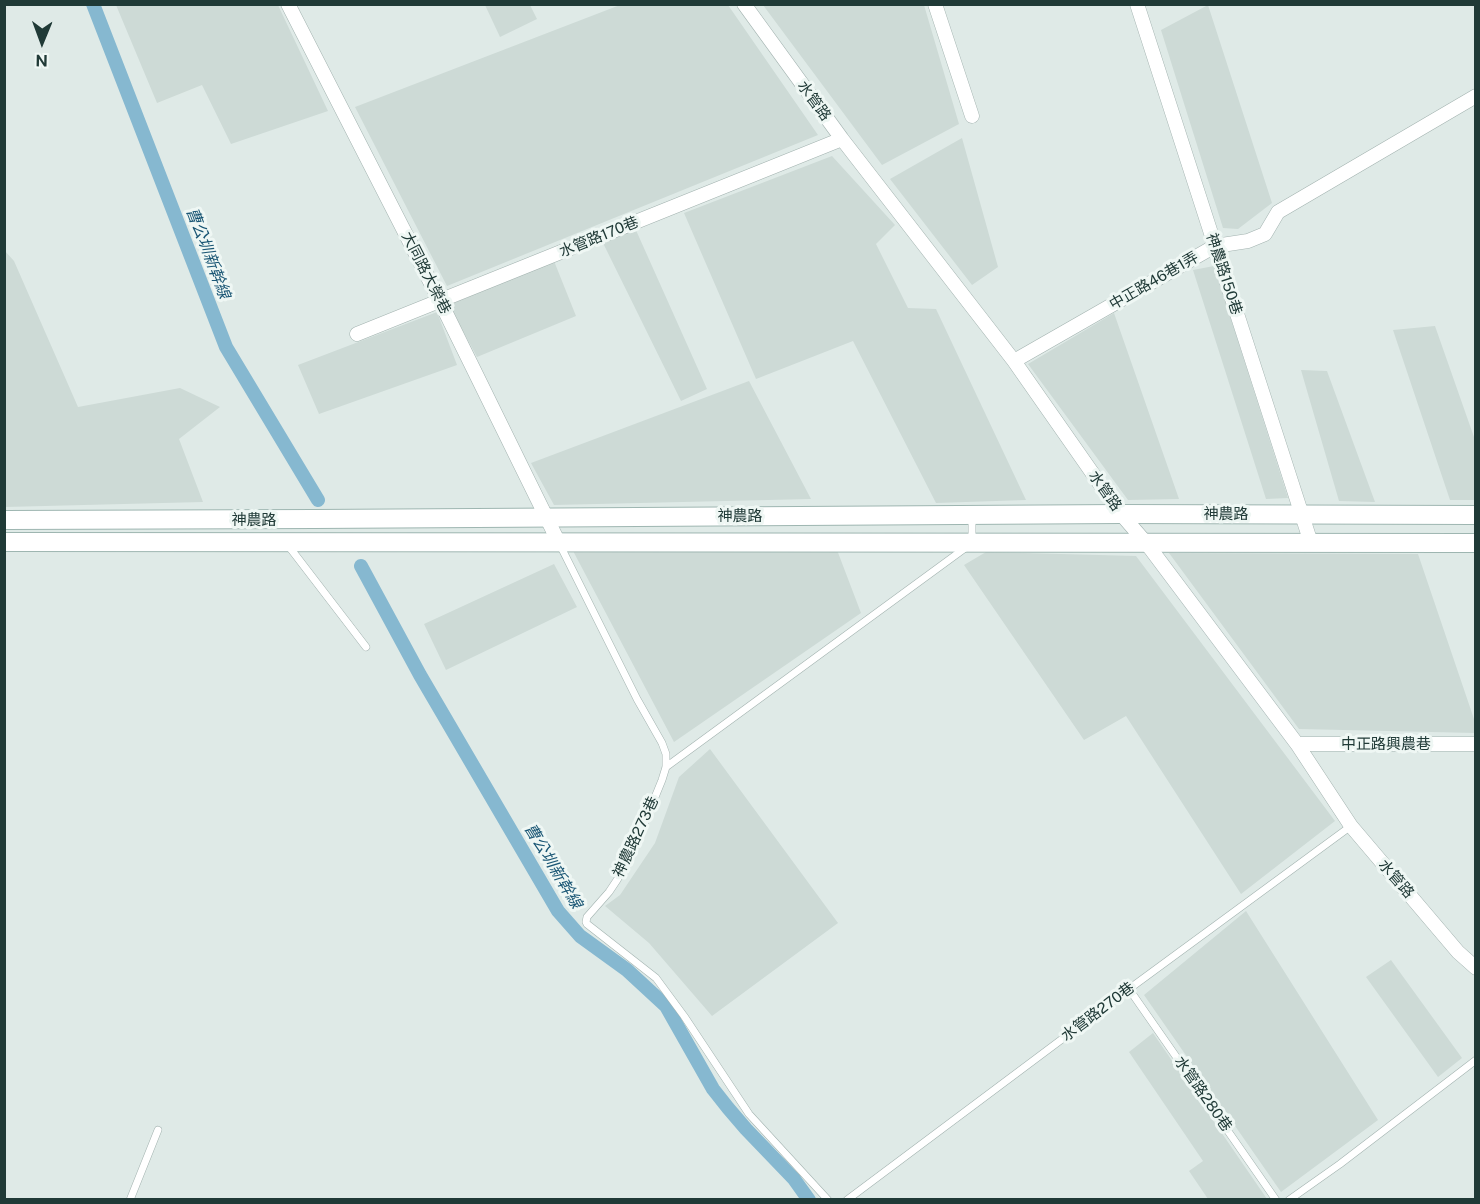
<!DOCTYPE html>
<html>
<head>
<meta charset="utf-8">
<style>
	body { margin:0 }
	#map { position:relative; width:1480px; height:1204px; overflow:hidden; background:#dfeae7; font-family:"Public Sans",sans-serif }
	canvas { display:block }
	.frame { position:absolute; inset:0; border:6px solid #203a37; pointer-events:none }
	.north { position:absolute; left:12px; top:12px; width:60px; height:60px; -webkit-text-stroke:4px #eff7f4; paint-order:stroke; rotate:181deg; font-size:16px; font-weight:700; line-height:24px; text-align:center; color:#203a37 }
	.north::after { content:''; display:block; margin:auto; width:21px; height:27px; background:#203a37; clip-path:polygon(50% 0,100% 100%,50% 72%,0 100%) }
</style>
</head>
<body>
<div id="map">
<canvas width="1480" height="1204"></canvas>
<div class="frame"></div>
<div class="north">N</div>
</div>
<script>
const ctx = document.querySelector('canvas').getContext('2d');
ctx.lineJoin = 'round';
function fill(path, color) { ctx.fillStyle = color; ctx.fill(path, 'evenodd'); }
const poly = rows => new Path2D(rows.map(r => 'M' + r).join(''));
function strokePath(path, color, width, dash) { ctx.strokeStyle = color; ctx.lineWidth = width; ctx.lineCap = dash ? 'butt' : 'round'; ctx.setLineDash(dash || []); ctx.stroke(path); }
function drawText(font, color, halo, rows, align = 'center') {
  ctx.font = font + ' "Public Sans","Noto Sans TC",sans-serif'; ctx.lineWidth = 6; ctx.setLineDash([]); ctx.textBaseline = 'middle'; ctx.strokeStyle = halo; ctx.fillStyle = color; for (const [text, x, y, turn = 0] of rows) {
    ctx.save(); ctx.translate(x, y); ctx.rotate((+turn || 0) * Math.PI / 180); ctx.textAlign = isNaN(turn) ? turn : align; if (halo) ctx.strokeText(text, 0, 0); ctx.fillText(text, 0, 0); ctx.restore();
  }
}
const built = poly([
	[116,5,278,5,328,111,231,144,202,85,157,103],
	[485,5,530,5,537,19,500,37],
	[620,5,728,5,818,135,447,286,355,107],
	[763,5,924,5,959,124,882,165],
	[1208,5,1272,203,1238,229,1223,228,1161,30],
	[962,138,998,267,972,285,890,179],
	[832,156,895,225,876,244,908,308,936,309,1026,500,936,503,853,341,756,379,684,213],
	[635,228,707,389,681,401,603,243],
	[5,251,14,261,78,407,180,388,220,407,179,439,203,502,5,507],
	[554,261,576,316,477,357,449,305],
	[1214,266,1288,498,1266,499,1193,270],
	[437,312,457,365,319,414,298,365],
	[1114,313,1179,499,1128,500,1028,364],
	[1435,326,1475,440,1475,500,1450,500,1393,330],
	[1301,370,1327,371,1375,502,1339,501],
	[749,381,811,499,554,505,531,463],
	[572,549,837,550,861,613,674,742],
	[986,552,1136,556,1335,821,1241,894,1126,716,1084,740,964,565],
	[1169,553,1418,554,1475,722,1475,733,1299,729],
	[554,564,577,607,446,670,424,624],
	[710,749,838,923,712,1016,649,943,605,906,620,895,655,843,679,777],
	[1246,911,1378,1120,1281,1192,1144,995],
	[1391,960,1462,1058,1438,1077,1366,977],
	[1153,1033,1267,1199,1208,1199,1189,1171,1203,1161,1129,1052]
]);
const canal = poly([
	[93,4,226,347,318,500],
	[361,566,420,675,558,911,580,936,627,970,666,1006,713,1089,728,1108,746,1129,794,1179,809,1200]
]);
const lane = poly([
	[287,544,366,647],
	[560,545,637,699,662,743,666,754,666,767,662,780,631,856,617,880,609,892,587,917,586,922,587,924,656,978,684,1016,749,1114,828,1200],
	[666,767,972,543,972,516],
	[1129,989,1276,1200],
	[130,1200,158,1130],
	[847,1200,1129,989,1351,826],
	[1289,1200,1340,1164,1476,1060]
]);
const street = poly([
	[288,4,440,301,559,543],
	[744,4,842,139,1014,361,1121,514,1147,544,1297,744,1351,826,1458,952,1476,968],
	[935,4,972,116],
	[1137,4,1311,543],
	[357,334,842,139],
	[1014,361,1215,246,1248,241,1265,234,1278,212,1476,96],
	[1297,744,1476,744]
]);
const secondary = poly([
	[4,520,315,519,1121,514,1476,515],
	[4,542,1476,543]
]);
const streetNames = [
	["水管路",814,101,54],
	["水管路170巷",599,237,-22],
	["大同路大榮巷",426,273,63],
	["神農路150巷",1224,274,72],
	["中正路46巷1弄",1154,281,-30],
	["水管路",1105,491,55],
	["神農路",1226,514],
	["神農路",740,516],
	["神農路",254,520],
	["中正路興農巷",1386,744],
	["神農路273巷",636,837,-65],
	["水管路",1396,879,49],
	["水管路270巷",1098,1012,-37],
	["水管路280巷",1203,1094,55]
];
const waterNames = [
	["曹公圳新幹線",208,253,69],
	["曹公圳新幹線",553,866,59]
];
fill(built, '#cddad6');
strokePath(canal, '#86b8d0', 14);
strokePath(lane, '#a2b2af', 8);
strokePath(street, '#a2b2af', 15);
strokePath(secondary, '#9eb6b1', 20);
strokePath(lane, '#fff', 7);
strokePath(street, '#fff', 14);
strokePath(secondary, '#fff', 18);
drawText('15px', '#203a37', '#eff7f4', streetNames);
drawText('italic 16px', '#1b5775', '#eff7f4', waterNames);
</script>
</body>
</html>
